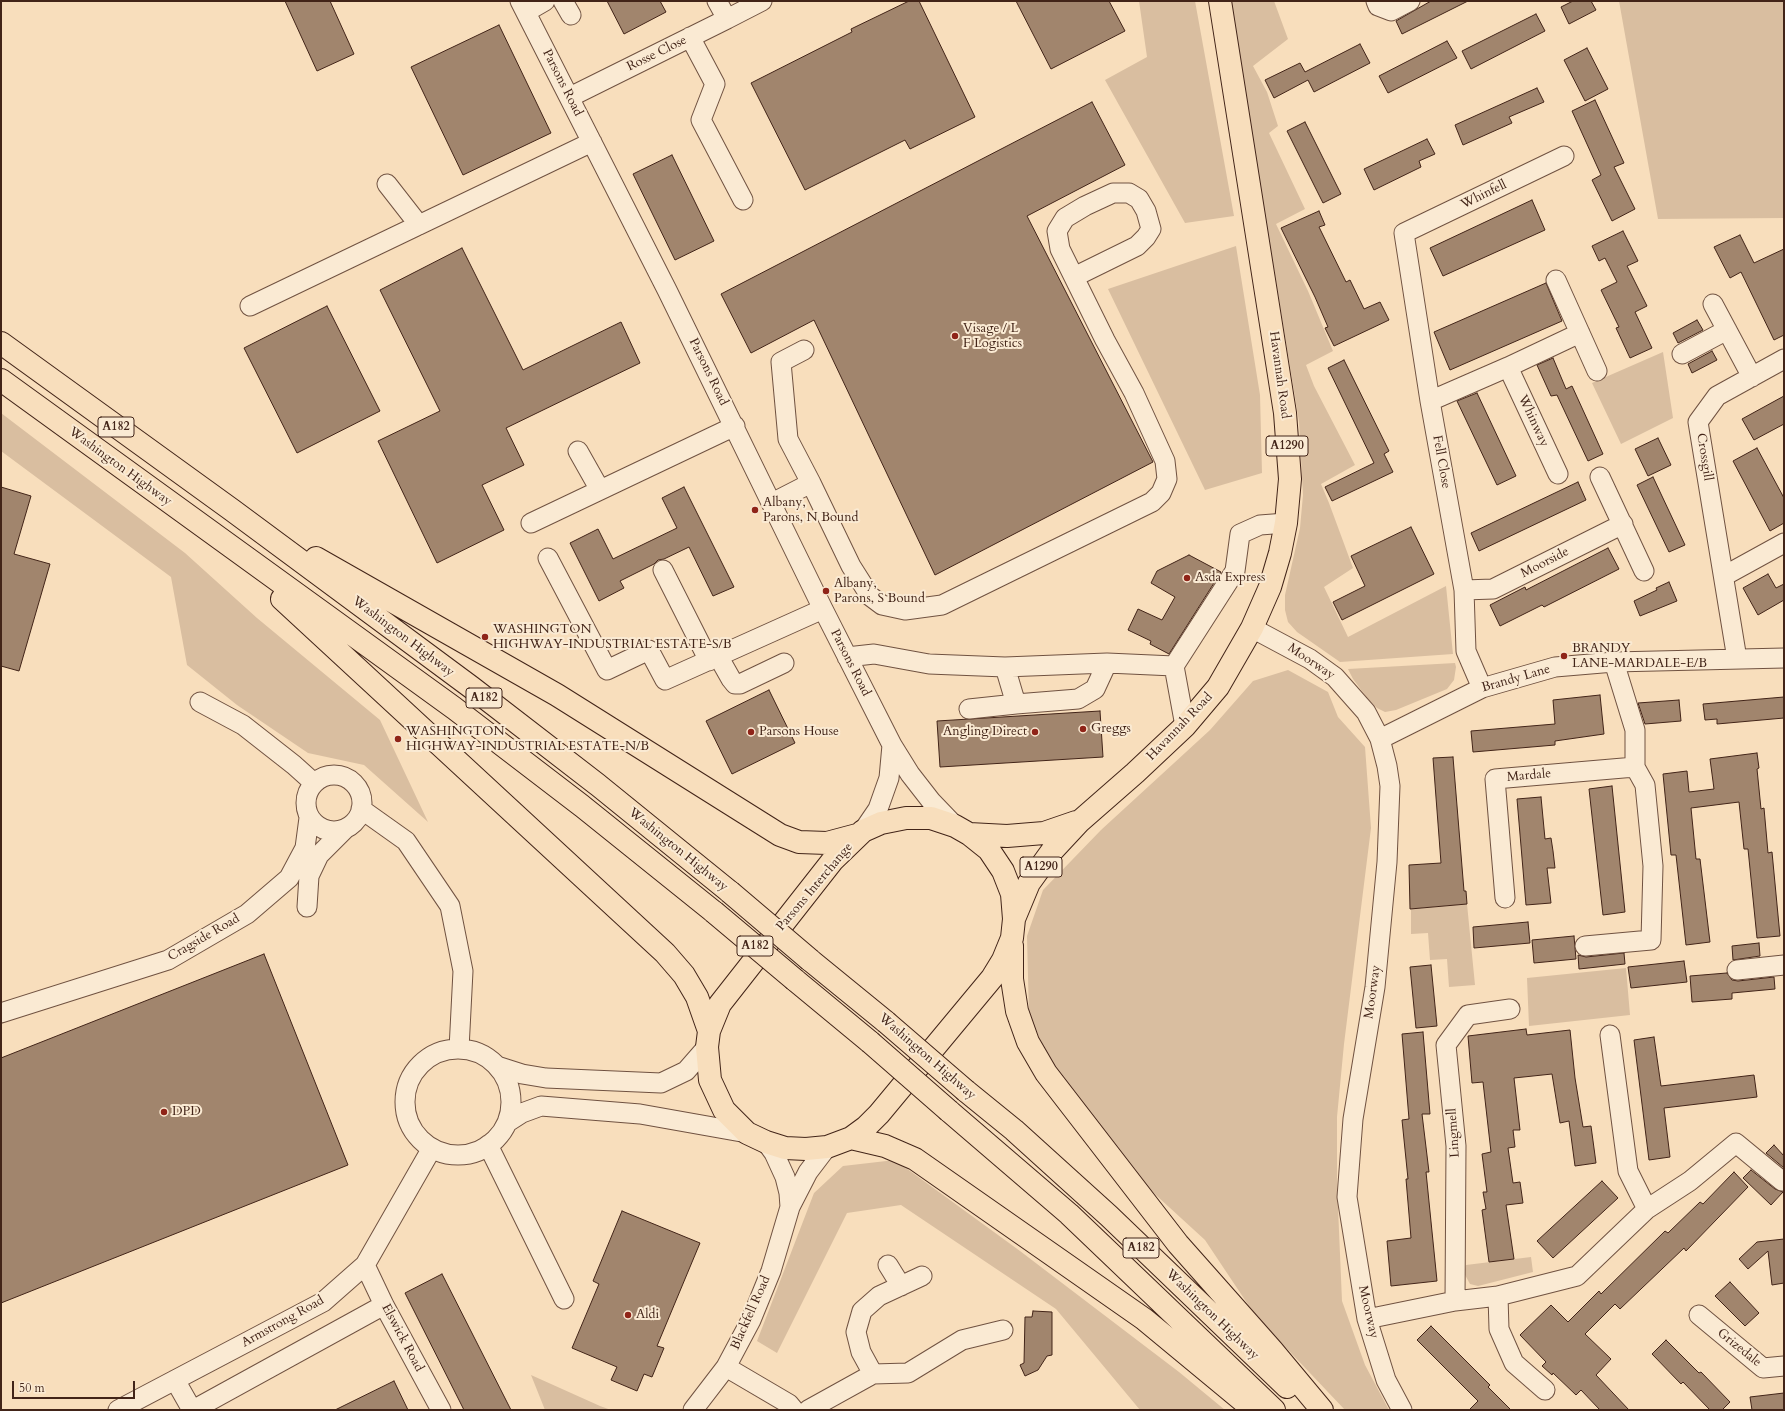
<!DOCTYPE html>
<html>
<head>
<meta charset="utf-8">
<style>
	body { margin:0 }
	#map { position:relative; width:1785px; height:1411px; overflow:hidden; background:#f8debc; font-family:Cardo,serif }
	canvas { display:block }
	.frame { position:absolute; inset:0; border:2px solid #422418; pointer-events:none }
	.scale { position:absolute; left:12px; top:1381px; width:123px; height:18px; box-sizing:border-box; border:2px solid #422418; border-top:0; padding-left:5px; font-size:12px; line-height:14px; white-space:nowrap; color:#422418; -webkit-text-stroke:3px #faead3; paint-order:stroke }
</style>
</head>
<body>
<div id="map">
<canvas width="1785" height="1411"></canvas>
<div class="frame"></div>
<div class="scale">50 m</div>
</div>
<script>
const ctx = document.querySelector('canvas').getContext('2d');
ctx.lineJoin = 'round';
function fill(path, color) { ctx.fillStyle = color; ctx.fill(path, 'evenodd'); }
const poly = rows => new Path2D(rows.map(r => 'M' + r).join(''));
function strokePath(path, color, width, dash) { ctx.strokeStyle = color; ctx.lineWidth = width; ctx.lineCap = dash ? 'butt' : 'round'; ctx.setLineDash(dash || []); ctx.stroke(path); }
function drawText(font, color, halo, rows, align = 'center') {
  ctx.font = font + ' Cardo,serif'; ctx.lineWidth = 4; ctx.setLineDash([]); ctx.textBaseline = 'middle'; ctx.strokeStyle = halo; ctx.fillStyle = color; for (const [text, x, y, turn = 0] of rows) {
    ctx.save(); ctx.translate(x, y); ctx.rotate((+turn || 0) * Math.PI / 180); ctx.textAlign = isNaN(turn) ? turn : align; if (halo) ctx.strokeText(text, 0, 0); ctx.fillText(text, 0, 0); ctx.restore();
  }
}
const green = poly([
	[1139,1,1195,1,1234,216,1185,223,1105,80,1147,57],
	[1230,1,1274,1,1288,39,1253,66,1267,92,1278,126,1269,133,1305,209,1276,224,1308,291,1333,351,1306,365,1314,386,1355,465,1321,484,1329,503,1353,568,1324,587,1348,637,1446,586,1453,654,1340,662,1297,632,1288,622,1285,610,1285,595,1300,528,1303,495,1299,422],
	[1619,1,1784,1,1784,218,1658,219],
	[1236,246,1260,395,1262,473,1205,490,1108,289],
	[1663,352,1673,418,1621,444,1592,383],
	[1,413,185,553,257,618,380,720,428,822,364,765,308,753,237,705,187,665,171,577,1,451],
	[1455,663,1456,667,1454,680,1447,689,1396,710,1385,712,1377,708,1367,698,1353,679,1348,669],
	[1288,670,1328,692,1338,717,1365,747,1371,828,1344,1044,1337,1117,1337,1184,1342,1301,1365,1365,1389,1410,1345,1410,1255,1315,1205,1240,1146,1186,1105,1134,1049,1058,1029,1016,1027,936,1043,890,1101,830,1210,730,1253,681],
	[1467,904,1475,985,1449,987,1447,959,1430,960,1428,933,1411,934,1411,909],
	[1626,968,1630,1015,1529,1026,1527,978],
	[895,1160,1020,1251,1179,1372,1225,1410,1140,1410,1056,1309,901,1205,847,1213,777,1353,757,1341,814,1193,843,1166],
	[1531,1257,1533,1272,1478,1286,1470,1284,1464,1273,1466,1265],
	[531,1375,600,1406,611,1410,545,1410]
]);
const building = poly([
	[285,1,330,1,354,54,317,71,285,1],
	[607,1,660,1,666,12,624,34,607,1],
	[909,1,919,1,975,117,910,149,905,140,805,190,751,83,852,32,851,29,909,1],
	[1016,1,1109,1,1125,31,1051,69,1016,1],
	[1431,1,1468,1,1402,34,1396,21,1431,1],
	[1573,1,1591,1,1596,10,1569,24,1561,7,1573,1],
	[1536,14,1545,31,1471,69,1462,51,1536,14],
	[499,25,551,133,463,175,411,67,499,25],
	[1447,41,1457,58,1388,93,1379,76,1447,41],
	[1360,44,1370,63,1314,92,1308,80,1274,98,1265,80,1300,63,1305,72,1360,44],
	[1587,48,1608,89,1585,101,1564,60,1587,48],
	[1537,88,1544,102,1509,117,1512,123,1463,145,1455,125,1537,88],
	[1595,100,1624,163,1614,167,1635,209,1612,221,1592,180,1601,175,1572,111,1595,100],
	[1092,102,1125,165,1027,216,1153,462,935,575,814,320,751,353,721,294,1092,102],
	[1305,122,1341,194,1323,203,1287,131,1305,122],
	[1427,139,1435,154,1419,161,1421,167,1374,190,1364,169,1427,139],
	[672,155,714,241,675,260,633,174,672,155],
	[1532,200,1545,230,1443,276,1430,248,1532,200],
	[1319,211,1325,225,1319,227,1346,282,1350,280,1364,309,1380,302,1389,320,1334,346,1325,328,1328,327,1315,297,1281,228,1319,211],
	[1623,231,1638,261,1627,266,1647,306,1635,312,1652,348,1630,358,1616,328,1619,327,1601,290,1617,282,1605,258,1599,261,1592,246,1623,231],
	[1740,235,1754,263,1784,249,1784,335,1774,340,1741,272,1730,278,1714,247,1740,235],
	[462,248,523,370,621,322,640,363,506,428,524,465,482,485,504,530,437,563,378,441,440,411,380,290,462,248],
	[1546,283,1562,321,1450,370,1434,332,1546,283],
	[327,306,380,411,297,453,244,348,327,306],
	[1697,320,1703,330,1678,343,1673,333,1697,320],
	[1712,351,1717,360,1692,373,1688,364,1712,351],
	[1553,358,1566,389,1572,386,1603,454,1588,461,1557,395,1551,396,1537,365,1553,358],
	[1344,360,1389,451,1384,454,1393,472,1332,501,1325,487,1374,463,1328,368,1344,360],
	[1477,393,1516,476,1497,485,1457,401,1477,393],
	[1784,396,1784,424,1754,440,1742,419,1784,396],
	[1658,438,1671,465,1648,476,1635,449,1658,438],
	[1757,448,1784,498,1784,523,1770,531,1733,461,1757,448],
	[1653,477,1685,545,1669,552,1637,485,1653,477],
	[1578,482,1586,500,1479,551,1471,533,1578,482],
	[1,487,31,496,14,554,50,564,19,671,1,666,1,487],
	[684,487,734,587,713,596,689,547,664,559,658,560,654,564,620,581,624,588,599,601,570,543,598,529,613,559,677,528,662,498,684,487],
	[1411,527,1434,574,1342,620,1333,602,1365,586,1351,556,1411,527],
	[1608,548,1619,569,1544,607,1542,605,1500,626,1490,605,1525,587,1526,590,1608,548],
	[1189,555,1221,572,1169,654,1150,644,1151,641,1128,630,1138,609,1162,620,1175,597,1151,583,1157,571,1189,555],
	[1768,574,1776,588,1784,584,1784,600,1758,615,1743,588,1768,574],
	[1669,582,1677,601,1640,616,1634,601,1657,590,1656,588,1669,582],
	[769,690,795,743,732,774,706,721,769,690],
	[1600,695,1604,734,1555,741,1555,745,1473,752,1471,731,1555,724,1553,700,1600,695],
	[1784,697,1784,718,1717,724,1717,719,1705,720,1703,704,1784,697],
	[1679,700,1681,721,1645,724,1638,703,1679,700],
	[1100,711,1103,757,940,767,937,721,1100,711],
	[1757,753,1759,768,1757,769,1761,809,1764,808,1768,853,1772,852,1780,936,1757,938,1748,849,1744,849,1739,802,1691,808,1696,859,1700,859,1710,942,1686,945,1676,855,1671,855,1663,774,1687,771,1689,792,1714,789,1710,759,1757,753],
	[1453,757,1464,891,1466,891,1467,904,1410,909,1409,865,1441,863,1433,758,1453,757],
	[1612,786,1625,912,1603,915,1589,789,1612,786],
	[1541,797,1545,839,1551,838,1553,851,1555,868,1547,868,1551,903,1526,905,1517,799,1541,797],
	[1528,922,1530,943,1474,948,1473,927,1528,922],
	[1574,936,1576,959,1534,963,1532,940,1574,936],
	[1759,943,1760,956,1733,960,1732,946,1759,943],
	[1624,953,1625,964,1579,969,1578,955,1586,957,1624,953],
	[264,954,348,1165,1,1303,1,1058,264,954],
	[1684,961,1687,982,1631,988,1628,967,1684,961],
	[1431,965,1437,1026,1416,1028,1410,967,1431,965],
	[1727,973,1732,980,1738,981,1774,977,1775,989,1732,993,1732,999,1692,1002,1690,976,1727,973],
	[1526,1029,1527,1035,1570,1030,1575,1078,1583,1127,1591,1126,1596,1163,1575,1166,1569,1121,1560,1123,1552,1074,1514,1078,1520,1130,1513,1130,1515,1147,1508,1148,1513,1183,1520,1182,1523,1203,1506,1205,1514,1259,1489,1262,1482,1210,1486,1209,1483,1192,1487,1192,1482,1154,1491,1152,1483,1082,1472,1083,1468,1036,1526,1029],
	[1423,1032,1430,1114,1422,1114,1429,1172,1426,1172,1437,1281,1391,1286,1387,1241,1411,1238,1406,1179,1408,1179,1402,1120,1409,1119,1402,1034,1423,1032],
	[1654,1037,1661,1086,1754,1075,1757,1097,1664,1108,1670,1157,1649,1160,1634,1040,1654,1037],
	[1774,1145,1784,1156,1784,1168,1766,1153,1774,1145],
	[1751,1170,1775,1189,1783,1192,1771,1205,1743,1178,1751,1170],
	[1734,1172,1748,1187,1686,1251,1684,1248,1620,1309,1615,1304,1585,1334,1611,1359,1596,1375,1629,1410,1600,1410,1581,1390,1576,1395,1553,1373,1552,1375,1542,1366,1546,1362,1520,1335,1551,1305,1568,1322,1599,1291,1601,1294,1665,1231,1668,1233,1700,1202,1703,1204,1734,1172],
	[1602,1181,1618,1198,1553,1258,1537,1241,1602,1181],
	[622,1211,700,1243,657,1346,664,1348,652,1377,644,1374,637,1391,611,1380,617,1367,572,1348,599,1284,593,1281,622,1211],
	[1784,1239,1784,1283,1772,1285,1768,1251,1748,1269,1739,1259,1757,1242,1784,1239],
	[442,1274,511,1410,464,1410,405,1293,442,1274],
	[1730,1282,1759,1313,1745,1326,1715,1296,1730,1282],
	[1033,1311,1052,1312,1052,1355,1047,1356,1038,1370,1025,1376,1020,1365,1024,1363,1025,1317,1032,1317,1033,1311],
	[1431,1326,1490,1385,1488,1387,1511,1410,1469,1410,1478,1401,1417,1340,1431,1326],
	[1666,1340,1699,1373,1701,1372,1730,1402,1722,1410,1710,1410,1683,1382,1681,1384,1652,1354,1666,1340],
	[394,1381,408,1410,335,1410,394,1381],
	[1784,1393,1784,1410,1752,1410,1750,1397,1784,1393]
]);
const minor = poly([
	[520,1,667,290,823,609,892,745,910,774,931,801,955,826],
	[563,1,571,15],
	[1376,1,1378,6,1391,11,1410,1],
	[526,12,545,1],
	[727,19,762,1],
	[690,37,715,84,701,120,743,200],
	[570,97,727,19,717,1],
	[387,184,419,225],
	[1556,280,1597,371],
	[1713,304,1752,377],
	[250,306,592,142],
	[804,350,781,362,788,439,811,483],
	[1682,354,1727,330],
	[1508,367,1558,474],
	[1430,401,1508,367,1580,333],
	[578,451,600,490],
	[1600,477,1644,571],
	[772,503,811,483,851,566,870,596,882,605,905,610,942,605,1152,502,1161,493,1167,479,1165,461,1134,393,1105,340,1060,249,1057,231,1065,218,1085,206,1113,193,1129,193,1139,199,1146,211,1151,229,1146,237,1137,246,1074,277],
	[531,523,735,426],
	[548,558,607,670,649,650,665,680,823,609],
	[663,570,709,661],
	[1724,576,1784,543],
	[1464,590,1493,589,1623,524],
	[1252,628,1310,659,1335,677,1366,712,1380,739,1387,766,1390,786,1387,862,1375,987,1353,1119,1347,1197,1367,1319,1386,1380,1402,1410],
	[718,656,731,679,735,684,740,684,784,663],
	[847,657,874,654,929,664,1005,667,1107,663,1174,666],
	[1737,659,1698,422,1717,396,1784,359],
	[1005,667,1016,704,1078,699,1095,689,1107,663],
	[1482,688,1466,651,1464,590,1430,401,1404,233,1564,156],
	[200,702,243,725,294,765,314,783],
	[969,709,1016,704],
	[1185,726,1174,666,1235,571,1240,534,1260,525,1286,523],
	[1380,739,1482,688,1555,667,1614,662,1784,658],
	'306 803a28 28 0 1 1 56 0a28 28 0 1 1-56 0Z',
	[361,809,406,841,450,906,463,971,459,1049],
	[863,831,878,809,889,778,892,745],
	[1505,898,1495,779,1635,767],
	[307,907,309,876,319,855,345,829],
	[1585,946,1651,940,1653,866,1645,785,1635,767,1635,730,1614,662],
	[1737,970,1784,965],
	[1,1013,168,960,247,914,289,878,305,848,309,818],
	[1610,1035,1628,1171,1647,1209],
	'405 1102a53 53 0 1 1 106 0a53 53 0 1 1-106 0Z',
	[497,1066,522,1074,546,1078,661,1083,686,1071,707,1047],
	[508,1122,522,1113,541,1106,640,1114,747,1133],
	[766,1142,774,1153,785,1177,789,1193,790,1207],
	[488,1145,564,1299],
	[365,1265,384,1305,441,1410],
	[888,1265,901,1286],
	[1498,1296,1499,1329,1514,1363,1545,1390],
	[1455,1301,1456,1146,1446,1045,1468,1015,1510,1009],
	[1699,1315,1763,1368,1784,1366],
	[1367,1319,1455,1301,1498,1296,1577,1276,1647,1209,1690,1181,1736,1143,1782,1181],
	[726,1367,789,1404,794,1410],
	[873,1374,861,1352,856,1332,862,1311,879,1296,922,1276],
	[175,1380,192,1410],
	[118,1410,323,1302,365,1265,432,1148],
	[193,1410,384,1305],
	[693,1410,726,1367,751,1320,771,1271,790,1207,808,1172,827,1147],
	[808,1410,873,1374,908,1373,962,1340,1003,1330]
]);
const major = poly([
	[1,343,232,510,471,687,598,785,730,892],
	[1,380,454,708,582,806,714,912],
	[316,558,557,695,780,835,799,842,827,843,857,835],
	[282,599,665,953,684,975,697,997,709,1031],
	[906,818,931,818,955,826,969,834,989,850,1003,871,1012,894,1014,919,1012,938,1003,960,992,978,879,1114,866,1127,851,1138,827,1147,806,1149,785,1148,766,1142,747,1133,724,1110,710,1080,707,1047,709,1031,720,1004,833,860,863,831,881,823,906,818],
	[969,834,1007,836,1044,833,1076,822],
	[1014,919,1029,883,1052,851,1079,822,1135,773,1185,726,1218,687,1252,628,1270,587,1280,553,1286,523,1290,479,1285,413,1220,1],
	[1012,946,1012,979,1017,1011,1028,1042,1046,1073,1178,1244,1272,1350,1322,1410],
	[810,960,886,1022],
	[795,980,870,1042],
	[966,1091,1014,1130,1109,1216,1287,1387],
	[949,1111,1069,1214,1274,1410],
	[851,1138,885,1146,915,1159,1144,1319,1254,1410]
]);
const majorBridge = poly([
	[730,892,810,960],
	[714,912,795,980],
	[886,1022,966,1091],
	[870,1042,949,1111]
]);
const markers = [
	[955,336,4,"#8f2418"],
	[755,510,4,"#8f2418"],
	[1187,578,4,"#8f2418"],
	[826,591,4,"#8f2418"],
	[485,637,4,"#8f2418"],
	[1564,656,4,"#8f2418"],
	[1083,729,4,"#8f2418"],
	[751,732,4,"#8f2418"],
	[1035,732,4,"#8f2418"],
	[398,739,4,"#8f2418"],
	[164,1112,4,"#8f2418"],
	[628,1315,4,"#8f2418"]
];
const shields = [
	[116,427,36],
	[1287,446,42],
	[484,698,36],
	[1041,867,42],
	[755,946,36],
	[1141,1248,36]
];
const shieldNames = [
	["A182",116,427],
	["A1290",1287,446],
	["A182",484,698],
	["A1290",1041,867],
	["A182",755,946],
	["A182",1141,1248]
];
const streetNames = [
	["Rosse Close",657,54,-26],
	["Parsons Road",562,83,63],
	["Whinfell",1484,195,-26],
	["Parsons Road",708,372,64],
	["Havannah Road",1279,375,82],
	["Whinway",1533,421,65],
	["Crossgill",1704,457,81],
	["Fell Close",1441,462,80],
	["Washington Highway",120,467,36],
	["Moorside",1545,563,-27],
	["Washington Highway",403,637,37],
	["Moorway",1311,662,34],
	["Parsons Road",850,663,63],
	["Brandy Lane",1516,679,-16],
	["Havannah Road",1180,727,-46],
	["Mardale",1529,776,-5],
	["Washington Highway",678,850,39],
	["Parsons Interchange",815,887,-50],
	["Cragside Road",204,938,-30],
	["Moorway",1373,992,-82],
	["Washington Highway",927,1057,41],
	["Lingmell",1454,1133,-94],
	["Moorway",1368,1312,77],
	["Blackfell Road",751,1313,-66],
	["Washington Highway",1212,1315,44],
	["Armstrong Road",283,1322,-29],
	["Elswick Road",402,1338,62],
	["Grizedale",1739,1348,39]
];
const poiNames = [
	["Visage / L",963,329],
	["F Logistics",963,344],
	["Albany,",763,503],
	["Parons, N Bound",763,518],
	["Asda Express",1195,578],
	["Albany,",834,584],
	["Parons, S Bound",834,599],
	["WASHINGTON",493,630],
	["HIGHWAY-INDUSTRIAL ESTATE-S/B",493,645],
	["BRANDY",1572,649],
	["LANE-MARDALE-E/B",1572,664],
	["Greggs",1091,729],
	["WASHINGTON",406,732],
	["HIGHWAY-INDUSTRIAL ESTATE-N/B",406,747],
	["Parsons House",759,732],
	["Angling Direct",1027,732,"right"],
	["DPD",172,1112],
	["Aldi",636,1315]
];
fill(green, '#d9bea0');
fill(building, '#a1856d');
strokePath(building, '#422418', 1);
strokePath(minor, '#705241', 21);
strokePath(major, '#422418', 24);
strokePath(minor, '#faead3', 19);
strokePath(major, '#f8debc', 22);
strokePath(majorBridge, '#422418', 24, []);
strokePath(majorBridge, '#f8debc', 22);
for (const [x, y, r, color] of markers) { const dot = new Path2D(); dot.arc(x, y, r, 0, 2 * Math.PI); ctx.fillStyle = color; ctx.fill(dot); strokePath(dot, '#faead3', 1.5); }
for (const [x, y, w] of shields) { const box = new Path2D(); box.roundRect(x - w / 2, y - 10, w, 20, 3); ctx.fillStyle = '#faead3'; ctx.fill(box); strokePath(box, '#422418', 1); }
drawText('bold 12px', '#422418', null, shieldNames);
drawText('13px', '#422418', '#faead3', streetNames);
drawText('13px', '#422418', '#faead3', poiNames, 'left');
</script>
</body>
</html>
